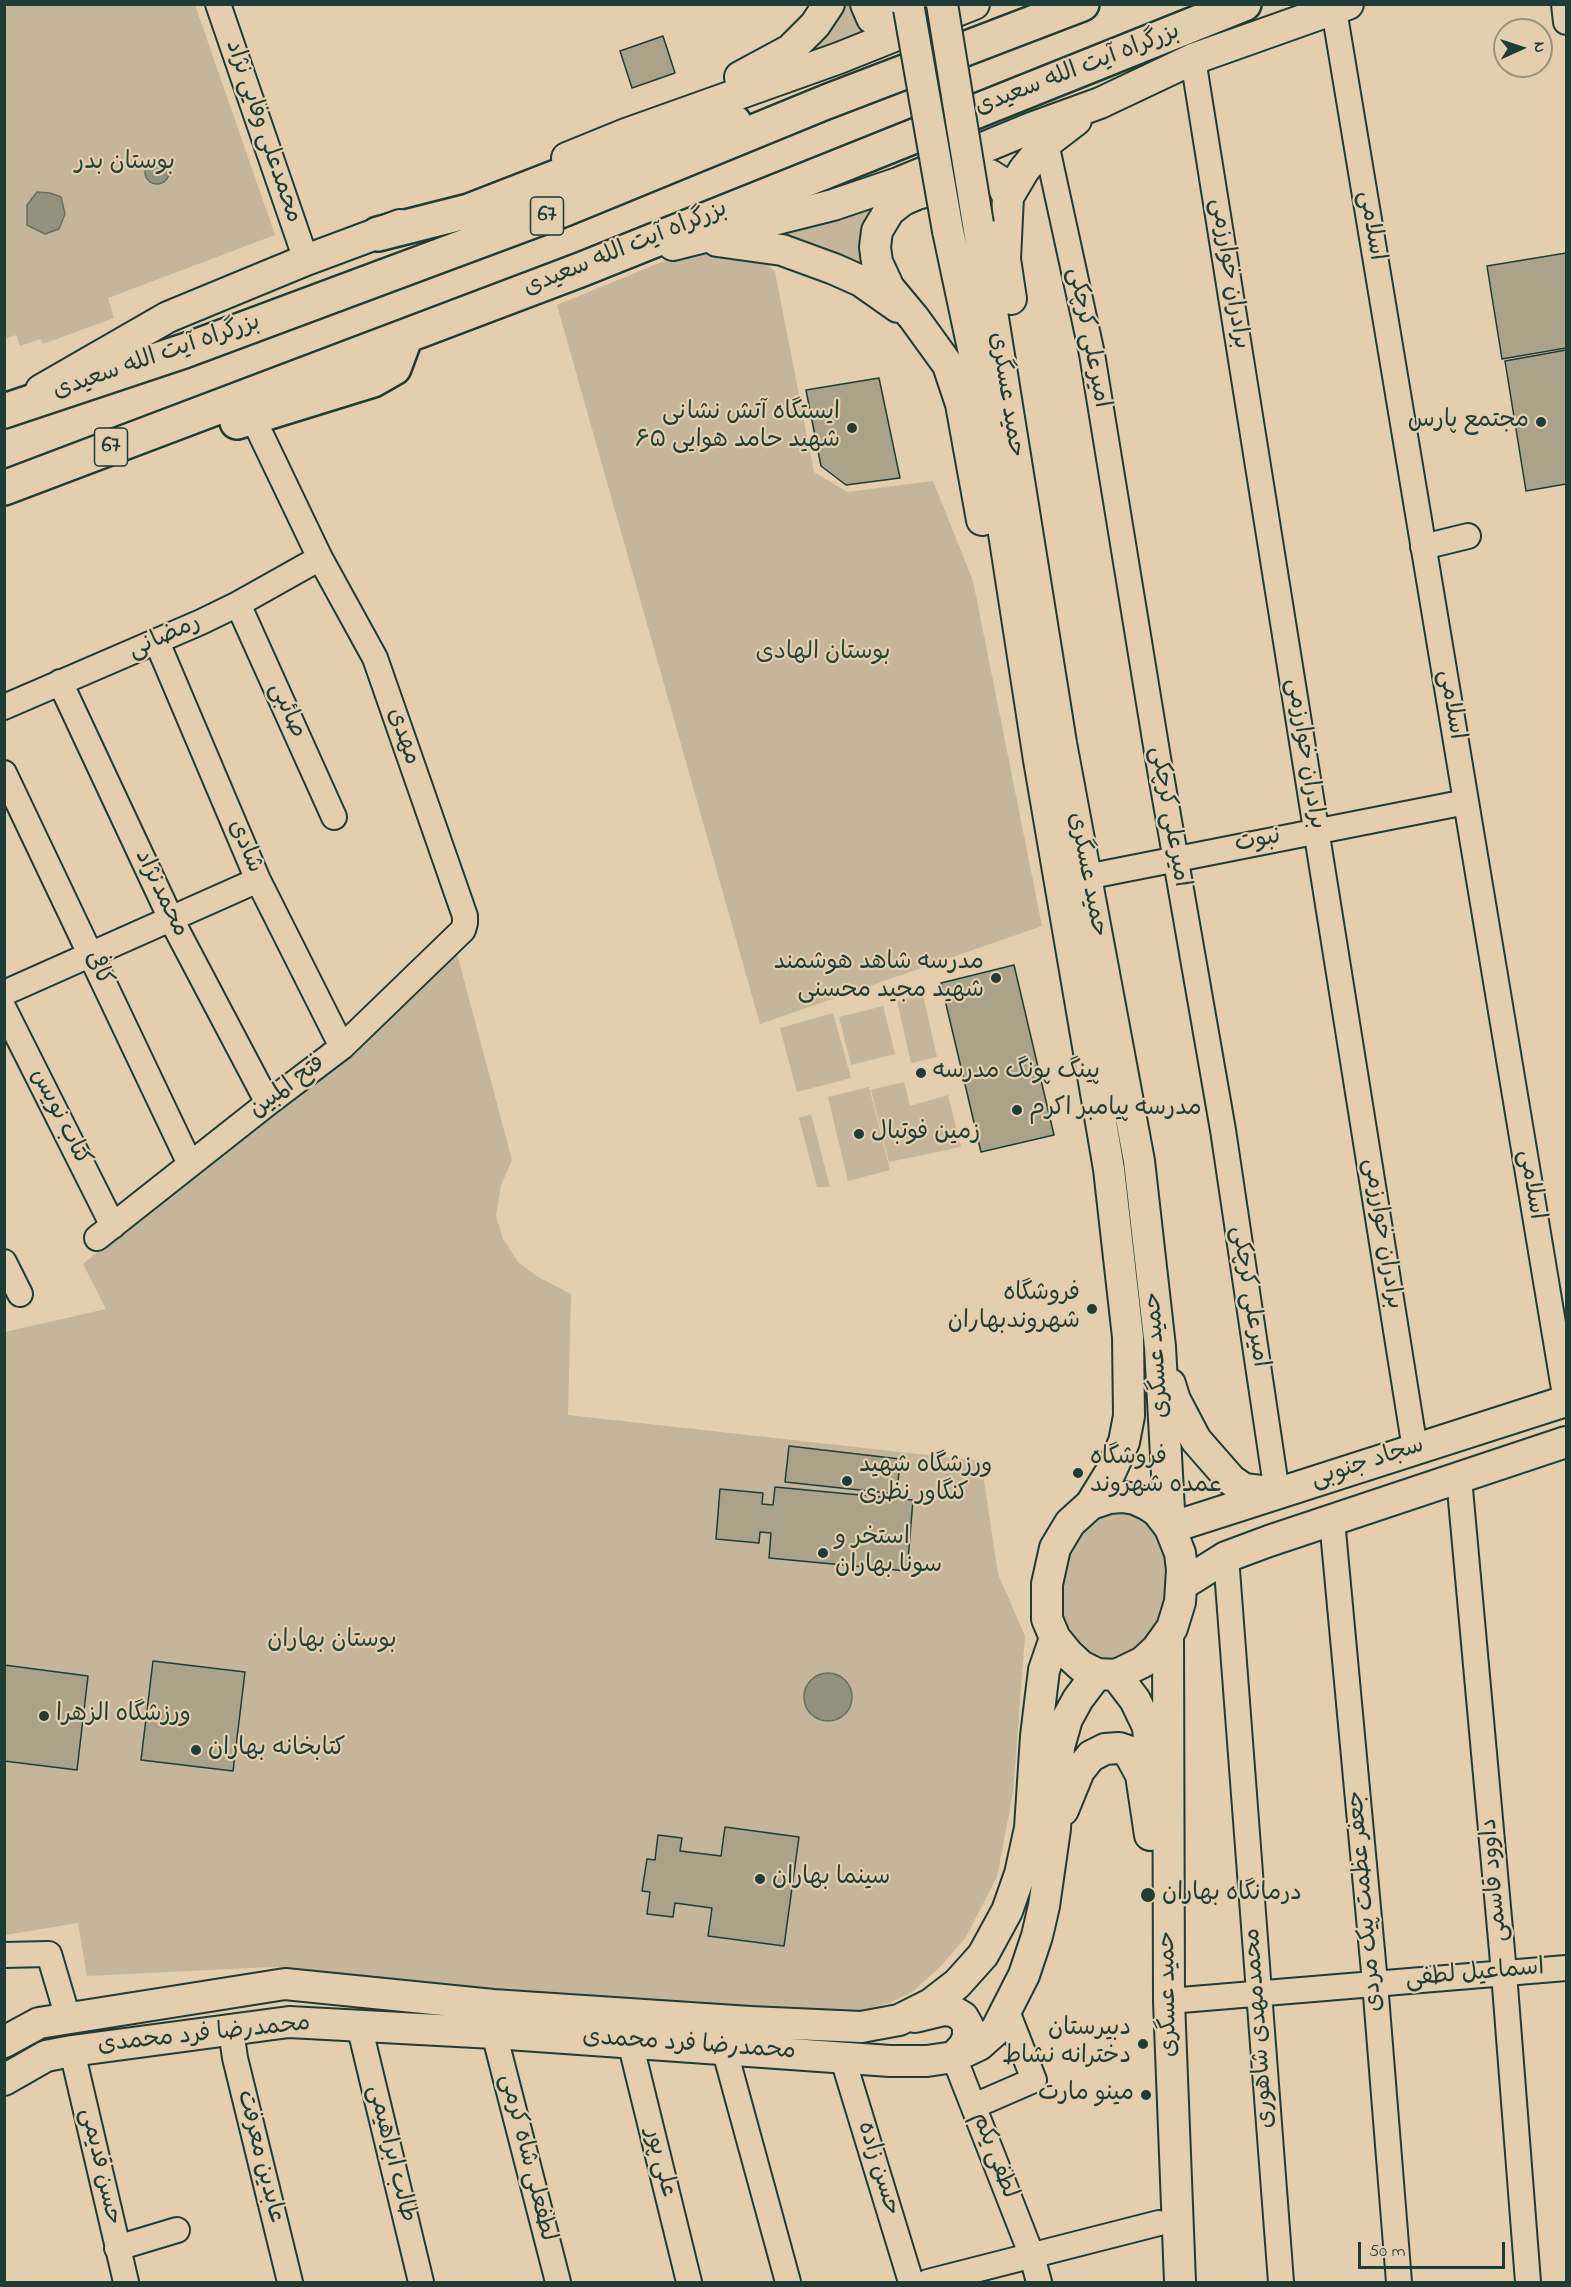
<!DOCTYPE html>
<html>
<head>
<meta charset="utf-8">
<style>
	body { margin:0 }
	#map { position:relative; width:1571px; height:2287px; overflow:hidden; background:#e3cead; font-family:"Indie Flower",sans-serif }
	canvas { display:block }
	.frame { position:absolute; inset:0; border:6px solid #1f3d34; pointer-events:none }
	.north { position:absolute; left:1493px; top:18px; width:60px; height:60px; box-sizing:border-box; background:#e3cead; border:2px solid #95947d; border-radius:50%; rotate:87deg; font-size:16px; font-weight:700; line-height:24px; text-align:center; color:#1f3d34 }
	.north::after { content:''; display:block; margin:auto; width:21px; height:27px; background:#1f3d34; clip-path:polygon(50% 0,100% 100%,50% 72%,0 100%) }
	.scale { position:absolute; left:1358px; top:2242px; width:147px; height:27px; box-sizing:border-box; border:3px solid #1f3d34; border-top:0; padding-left:8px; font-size:18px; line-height:21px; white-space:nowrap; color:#1f3d34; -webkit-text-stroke:4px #e3cead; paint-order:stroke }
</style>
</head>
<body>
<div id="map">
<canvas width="1571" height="2287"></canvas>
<div class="frame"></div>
<div class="north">N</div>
<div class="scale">50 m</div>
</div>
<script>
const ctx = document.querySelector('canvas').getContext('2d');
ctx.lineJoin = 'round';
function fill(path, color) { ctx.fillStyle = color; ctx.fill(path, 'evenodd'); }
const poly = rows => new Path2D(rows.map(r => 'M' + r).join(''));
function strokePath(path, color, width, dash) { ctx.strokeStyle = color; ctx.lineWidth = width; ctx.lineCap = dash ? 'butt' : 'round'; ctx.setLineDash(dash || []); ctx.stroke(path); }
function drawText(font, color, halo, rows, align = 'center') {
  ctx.font = font + ' "Indie Flower","Playpen Sans Arabic",sans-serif'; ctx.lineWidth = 4.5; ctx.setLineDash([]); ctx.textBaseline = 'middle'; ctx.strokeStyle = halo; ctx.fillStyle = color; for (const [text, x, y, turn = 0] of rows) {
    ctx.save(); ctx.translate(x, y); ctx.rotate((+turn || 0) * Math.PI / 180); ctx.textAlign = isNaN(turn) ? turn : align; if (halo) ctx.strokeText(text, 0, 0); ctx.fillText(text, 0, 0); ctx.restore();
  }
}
const green = poly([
	[4,5,195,5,275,235,108,298,114,318,43,344,40,339,20,346,16,335,5,339],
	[840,5,860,5,876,31,772,74],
	[876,204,866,220,869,278,788,244,769,228],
	[729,250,757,254,775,272,814,472,847,492,933,481,973,581,1042,926,760,1024,557,305,669,259,696,252],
	[457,954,512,1160,501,1185,496,1216,503,1239,518,1262,538,1277,571,1294,568,1415,981,1461,998,1574,1025,1636,1013,1793,997,1877,966,1937,940,1967,912,1992,889,2003,862,2010,838,2013,722,2012,442,1985,303,1969,270,1967,87,1976,78,1923,5,1935,5,1332,106,1309,83,1264],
	[923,995,937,1057,911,1063,897,1001],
	[883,1006,895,1054,851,1065,839,1017],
	[833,1013,851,1078,797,1092,780,1028],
	[904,1082,910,1106,948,1095,961,1147,889,1162,871,1090],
	[869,1087,890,1170,848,1181,828,1097],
	[811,1114,830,1187,817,1187,799,1118],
	[1121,1509,1147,1517,1167,1548,1170,1606,1141,1653,1107,1664,1080,1651,1062,1621,1059,1606,1065,1556,1090,1520]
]);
const water = poly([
	'145 172a12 12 0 1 1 24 0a12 12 0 1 1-24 0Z',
	[37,192,50,193,61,197,65,214,59,229,45,234,27,225,27,205,37,192],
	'804 1697a24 24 0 1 1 48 0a24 24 0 1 1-48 0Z'
]);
const building = poly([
	[663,36,675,73,632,88,620,51,663,36],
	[1566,253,1566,348,1502,359,1487,266,1566,253],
	[1566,350,1566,484,1526,491,1505,361,1566,350],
	[879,378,900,478,846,485,821,466,806,390,879,378],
	[1014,965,1054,1135,981,1152,941,983,1014,965],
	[789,1446,900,1459,897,1494,785,1482,789,1446],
	[775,1487,913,1500,907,1571,769,1558,771,1533,760,1532,759,1543,716,1539,720,1489,763,1493,762,1504,773,1505,775,1487],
	[153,1661,245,1672,233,1771,141,1760,153,1661],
	[4,1665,88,1676,77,1770,4,1761,4,1665],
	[725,1827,799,1837,784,1946,708,1936,712,1908,675,1903,673,1917,647,1914,650,1892,642,1891,647,1859,655,1860,658,1835,682,1838,680,1851,721,1856,725,1827]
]);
const minor = poly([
	[218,4,306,260],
	[1564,4,1566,22],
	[1334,10,1566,1401],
	[1193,59,1415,1449],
	[1046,143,1092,354,1158,758,1223,1130,1277,1493],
	[1423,547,1468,536],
	[238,604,334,817],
	[157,642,258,880,342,1047],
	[60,682,171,919,268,1103],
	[4,707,201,622,238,604,320,558],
	[4,773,190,1164],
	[1086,877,1466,802],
	[4,993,258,880],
	[4,1009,113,1226],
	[97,1238,268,1103,342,1047,463,930,465,923,465,916,375,658,320,558,252,416],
	[4,1262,20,1294],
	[1459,1478,1504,1973,1528,2282],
	[1332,1520,1375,1983,1399,2282],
	[1226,1557,1281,2282],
	[4,1955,49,1954,68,2018],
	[1169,2001,1566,1968],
	[359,2025,421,2282],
	[231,2030,235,2058,290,2282],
	[494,2033,558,2282],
	[630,2042,689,2282],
	[724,2048,788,2282],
	[72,2051,126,2282],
	[842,2056,911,2282],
	[954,2057,1032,2256,1039,2282],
	[974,2106,1034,2080,1007,2011],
	[117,2248,177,2230],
	[928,2282,1159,2223]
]);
const major = poly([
	[866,4,872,18,881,21,918,13],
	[740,77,790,50,815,25,829,4],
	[567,158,626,134,839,58,974,4],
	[978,224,1061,743,1139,1161,1160,1347,1170,1528,1566,1401],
	[948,231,982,391,1039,760,1109,1169,1128,1337,1129,1416,1124,1442,1110,1473,1091,1504],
	[717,241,782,250,834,269,861,281,898,307],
	[673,245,833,205,898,183,1031,128,1100,103,1193,59,1348,4],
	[1011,299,1005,259,1008,197,1024,170,1046,143,1076,120],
	[41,390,168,317,306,260,400,225],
	[982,520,961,404,948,365,914,318,889,288,877,262,875,247,877,231,889,211,903,200,917,194,990,175,1001,182,1008,197],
	[1170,1384,1175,1400,1196,1440,1231,1480,1244,1489,1277,1493],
	[1123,1497,1135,1499,1148,1505,1157,1511,1170,1528,1180,1553,1182,1570,1180,1602,1172,1628,1157,1649,1143,1662,1116,1675,1097,1674,1081,1666,1068,1654,1055,1638,1047,1619,1047,1584,1055,1548,1070,1523,1091,1504,1109,1498,1123,1497],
	[1183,1584,1226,1557,1269,1541,1566,1442],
	[1168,1634,1169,2001,1180,2282],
	[1116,1675,1135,1700,1148,1727,1151,1767],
	[1063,1810,1079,1771,1091,1756,1105,1749,1119,1748,1128,1751,1141,1775,1150,1835],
	[915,2017,944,2010,953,2011,963,2017,968,2026,968,2037,964,2046,954,2057],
	[4,2042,39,2023,285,1984,493,2005,750,2022,861,2027,899,2020,931,2004,957,1984,983,1955,1007,1911,1020,1874,1030,1828,1036,1736,1044,1670,1055,1638],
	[4,2080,46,2056,72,2051,289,2022,494,2033,890,2061,927,2061,954,2057,979,2045,996,2030,1024,1975,1037,1936,1044,1906,1055,1829,1059,1747,1067,1719,1078,1699,1097,1674]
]);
const highway = poly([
	[378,234,469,211,572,171,699,129,734,122],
	[4,411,184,351,565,209,826,102,1082,4],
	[237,422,373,380,394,368,406,336],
	[4,488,580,270,1244,4]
]);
const majorBridge = poly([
	[942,4,978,224],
	[909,9,948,231]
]);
const markers = [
	[1541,422,6,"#1f3d34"],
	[852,428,6,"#1f3d34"],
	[996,978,6,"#1f3d34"],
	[921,1073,6,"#1f3d34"],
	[1017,1110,6,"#1f3d34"],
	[859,1134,6,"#1f3d34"],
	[1092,1309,6,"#1f3d34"],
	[1078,1473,6,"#1f3d34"],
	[847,1481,6,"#1f3d34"],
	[823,1553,6,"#1f3d34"],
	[44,1716,6,"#1f3d34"],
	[196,1750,6,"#1f3d34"],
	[760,1879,6,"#1f3d34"],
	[1148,1895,8,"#1f3d34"],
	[1143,2044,6,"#1f3d34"],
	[1146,2095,6,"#1f3d34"]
];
const shields = [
	[547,216,33],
	[111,447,33]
];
const shieldNames = [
	["67",547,216],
	["67",111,447]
];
const streetNames = [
	["بزرگراه آیت الله سعیدی",1078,71,-21],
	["محمدعلی وفایی نژاد",262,132,71],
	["اسلامی",1370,226,81],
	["بزرگراه آیت الله سعیدی",626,250,-22],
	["برادران خوارزمی",1228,274,81],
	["امیرعلی کرچکی",1087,338,79],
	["بزرگراه آیت الله سعیدی",157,358,-19],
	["حمید عسگری",1005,395,81],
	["رمضانی",165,638,-24],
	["اسلامی",1450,705,81],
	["صائبی",286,711,66],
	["مهدی",402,737,71],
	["برادران خوارزمی",1304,754,81],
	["امیرعلی کرچکی",1168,817,80],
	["نبوت",1258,842,-11],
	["شادی",244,847,67],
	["حمید عسگری",1086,875,79],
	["محمدنژاد",160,894,64],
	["کافی",97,969,65],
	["فتح المبین",288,1088,-37],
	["کتاب نویس",59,1118,63],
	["اسلامی",1530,1185,81],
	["برادران خوارزمی",1381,1234,81],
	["امیرعلی کرچکی",1248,1297,81],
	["حمید عسگری",1159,1355,-94],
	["سجاد جنوبی",1368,1464,-18],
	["داوود قاسمی",1496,1880,-95],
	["جعفر عظمت پیک مردی",1367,1901,-95],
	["اسماعیل لطفی",1475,1975,-5],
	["حمید عسگری",1170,1994,-91],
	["محمدمهدی شاهوری",1261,2028,-94],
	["محمدرضا فرد محمدی",204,2036,-6],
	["محمدرضا فرد محمدی",689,2046,4],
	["طالب ابراهیمی",390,2154,76],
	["لطفی یکم",993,2156,69],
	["عابدین معرفت",259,2157,76],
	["لطفعلی شاه کرمی",526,2158,76],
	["علی پور",659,2163,76],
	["حسن قدیمی",99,2167,77],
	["حسن زاده",877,2169,73]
];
const parkNames = [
	["بوستان بدر",125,164],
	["بوستان الهادی",823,654],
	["بوستان بهاران",332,1642]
];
const poiNames = [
	["ایستگاه آتش نشانی",840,414,"right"],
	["۶۵ شهید حامد هوایی",840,442,"right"],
	["مجتمع پارس",1529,422,"right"],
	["مدرسه شاهد هوشمند",984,964,"right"],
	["شهید مجید محسنی",984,992,"right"],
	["پینگ پونگ مدرسه",933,1073],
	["مدرسه پیامبر اکرم",1029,1110],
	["زمین فوتبال",871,1134],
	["فروشگاه",1080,1295,"right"],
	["شهروندبهاران",1080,1323,"right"],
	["فروشگاه",1090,1459],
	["عمده شهروند",1090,1487],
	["ورزشگاه شهید",859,1467],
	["کنگاور نظری",859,1495],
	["استخر و",835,1539],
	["سونا بهاران",835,1567],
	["ورزشگاه الزهرا",56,1716],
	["کتابخانه بهاران",208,1750],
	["سینما بهاران",772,1879],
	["درمانگاه بهاران",1162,1895],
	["دبیرستان",1131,2030,"right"],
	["دخترانه نشاط",1131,2058,"right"],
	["مینو مارت",1134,2095,"right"]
];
fill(green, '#c3b69a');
fill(water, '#93927c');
strokePath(water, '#65705f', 1.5);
fill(building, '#aaa38a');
strokePath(building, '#1f3d34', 1.5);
strokePath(minor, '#1f3d34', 28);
strokePath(major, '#1f3d34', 34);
strokePath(highway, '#1f3d34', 38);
strokePath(minor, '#e3cead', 24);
strokePath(major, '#e3cead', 30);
strokePath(highway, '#e3cead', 33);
strokePath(majorBridge, '#1f3d34', 34, []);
strokePath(majorBridge, '#e3cead', 30);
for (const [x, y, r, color] of markers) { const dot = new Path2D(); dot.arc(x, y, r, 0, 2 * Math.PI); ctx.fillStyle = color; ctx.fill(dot); strokePath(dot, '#e3cead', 2); }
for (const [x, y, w] of shields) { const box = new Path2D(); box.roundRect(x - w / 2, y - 19, w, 38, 4.5); ctx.fillStyle = '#e3cead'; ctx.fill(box); strokePath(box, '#1f3d34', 1.5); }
drawText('bold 22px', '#1f3d34', null, shieldNames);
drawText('24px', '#1f3d34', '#e3cead', streetNames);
drawText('24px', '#274339', '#e3cead', parkNames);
drawText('24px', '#1f3d34', '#e3cead', poiNames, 'left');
</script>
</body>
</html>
